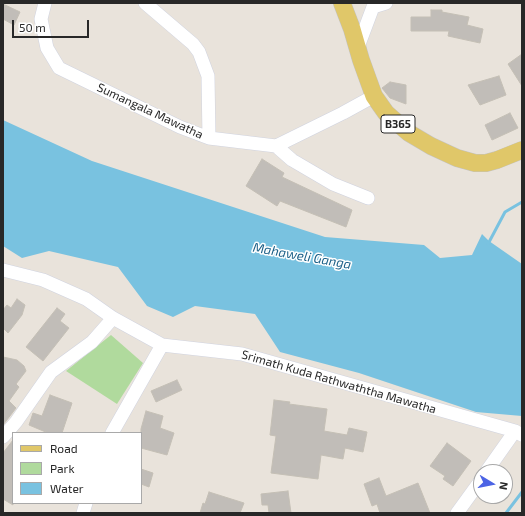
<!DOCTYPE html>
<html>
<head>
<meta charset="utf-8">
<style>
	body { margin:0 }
	#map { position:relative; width:525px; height:516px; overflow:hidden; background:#e9e3db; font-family:"Exo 2",sans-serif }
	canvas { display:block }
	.frame { position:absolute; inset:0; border:4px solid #282828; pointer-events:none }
	.legend { position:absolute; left:12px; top:432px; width:130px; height:72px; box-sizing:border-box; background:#fff; border:1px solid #a9a9a9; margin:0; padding:5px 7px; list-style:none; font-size:12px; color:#282828 }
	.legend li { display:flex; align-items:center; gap:8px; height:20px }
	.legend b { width:20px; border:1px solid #a9a9a9 }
	.north { position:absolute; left:473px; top:464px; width:40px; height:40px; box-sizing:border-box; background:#fff; border:1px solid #a9a9a9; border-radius:50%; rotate:100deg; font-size:11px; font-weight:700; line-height:16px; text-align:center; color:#282828 }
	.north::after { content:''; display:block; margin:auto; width:14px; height:18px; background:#4c64e5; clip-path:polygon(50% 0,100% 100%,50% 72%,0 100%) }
	.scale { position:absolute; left:12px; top:20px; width:77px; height:18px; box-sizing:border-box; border:2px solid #282828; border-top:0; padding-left:5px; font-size:12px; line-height:14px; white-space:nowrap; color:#282828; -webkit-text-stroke:3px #fff; paint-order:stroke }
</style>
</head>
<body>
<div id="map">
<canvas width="525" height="516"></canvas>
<div class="frame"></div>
<ul class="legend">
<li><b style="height:5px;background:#e0c769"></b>Road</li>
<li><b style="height:11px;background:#b0da9d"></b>Park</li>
<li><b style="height:11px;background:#79c2e0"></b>Water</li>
</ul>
<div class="north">N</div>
<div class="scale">50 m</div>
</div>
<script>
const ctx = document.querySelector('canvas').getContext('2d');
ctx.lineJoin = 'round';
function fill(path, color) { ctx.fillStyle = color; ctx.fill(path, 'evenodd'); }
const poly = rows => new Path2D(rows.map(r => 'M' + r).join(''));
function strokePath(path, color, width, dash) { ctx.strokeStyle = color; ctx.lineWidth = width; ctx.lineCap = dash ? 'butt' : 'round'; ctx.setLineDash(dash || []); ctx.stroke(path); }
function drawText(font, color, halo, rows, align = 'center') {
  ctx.font = font + ' "Exo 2",sans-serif'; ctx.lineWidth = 3; ctx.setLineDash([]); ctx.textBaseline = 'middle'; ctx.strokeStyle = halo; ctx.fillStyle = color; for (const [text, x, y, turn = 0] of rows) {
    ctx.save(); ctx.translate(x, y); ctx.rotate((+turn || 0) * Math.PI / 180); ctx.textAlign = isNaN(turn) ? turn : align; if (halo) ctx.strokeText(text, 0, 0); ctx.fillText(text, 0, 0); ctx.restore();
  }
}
const green = poly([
	[111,335,143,363,117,404,66,371]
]);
const water = poly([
	[3,120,92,161,325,237,424,245,440,258,472,255,482,234,489,241,522,264,522,416,476,412,359,373,280,352,255,314,195,306,173,317,147,306,118,267,49,251,22,258,3,246]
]);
const stream = poly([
	[488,244,505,212,522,202],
	[506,513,522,492]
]);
const building = poly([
	[3,4,20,12,14,25,3,19,3,4],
	[431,10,442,10,442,12,469,17,467,25,483,29,480,43,448,36,449,31,411,31,411,17,431,17,431,10],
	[522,54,522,86,508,64,522,54],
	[499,76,506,95,480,105,468,85,499,76],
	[390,82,406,85,406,104,390,98,382,88,390,82],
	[510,113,518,128,492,140,485,125,510,113],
	[262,159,284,173,282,177,352,210,346,227,280,201,277,206,246,186,262,159],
	[17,299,25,305,22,315,8,333,3,328,3,310,7,305,11,308,17,299],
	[57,308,65,314,60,321,69,328,43,361,26,347,57,308],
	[3,357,17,360,24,366,26,371,16,384,19,387,9,401,16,408,3,425,3,357],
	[177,380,182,390,156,402,151,391,177,380],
	[50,395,72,403,62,433,48,433,29,425,33,413,42,416,50,395],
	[274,400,290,402,289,404,327,409,324,431,347,435,349,428,367,432,363,452,345,448,343,459,321,455,318,479,271,473,276,436,270,435,274,400],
	[146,411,163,416,160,428,174,433,167,455,141,448,141,429,146,411],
	[13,440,13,505,3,499,3,453,13,440],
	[447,443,471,461,453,486,443,479,445,476,430,466,447,443],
	[141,469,153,473,149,487,141,484,141,469],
	[379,478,386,496,418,483,430,513,380,513,377,504,372,506,364,484,379,478],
	[288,491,291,513,269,513,268,505,262,505,261,494,288,491],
	[209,492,244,503,240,513,200,513,203,503,205,504,209,492]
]);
const minor = poly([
	[45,3,41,19,47,48,59,68,180,127,209,138,276,146,343,113,374,96],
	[145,3,193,44,199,52,208,76,209,138],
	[358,47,373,7,386,3],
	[276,146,292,160,333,184,368,198],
	[3,270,43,280,86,299,113,318,162,345,242,354,515,431,522,435],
	[112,433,162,345],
	[3,437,16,422,51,372,92,342,113,318],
	[486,472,515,431],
	[83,513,86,503],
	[457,513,481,480]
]);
const major = poly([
	[342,3,352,29,361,60,374,96,386,113,409,133,431,146,457,158,475,163,486,163,497,160,522,150]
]);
const shields = [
	[398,124,34]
];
const shieldNames = [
	["B365",398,124]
];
const streetNames = [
	["Sumangala Mawatha",150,111,25],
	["Srimath Kuda Rathwaththa Mawatha",339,382,16]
];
const waterNames = [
	["Mahaweli Ganga",302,256,10]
];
fill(green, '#b0da9d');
fill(water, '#79c2e0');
strokePath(stream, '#79c2e0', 3);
fill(building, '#c1bdb8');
strokePath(building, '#c4bfb5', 1);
strokePath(minor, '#d0d3df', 14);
strokePath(major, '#c3c3c3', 18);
strokePath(minor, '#fff', 13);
strokePath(major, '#e0c769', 17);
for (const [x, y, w] of shields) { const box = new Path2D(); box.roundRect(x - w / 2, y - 9, w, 18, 3); ctx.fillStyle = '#fff'; ctx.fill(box); strokePath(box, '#282828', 1); }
drawText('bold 11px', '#282828', null, shieldNames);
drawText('12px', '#282828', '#fff', streetNames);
drawText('italic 13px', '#1b6088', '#fff', waterNames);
</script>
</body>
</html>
